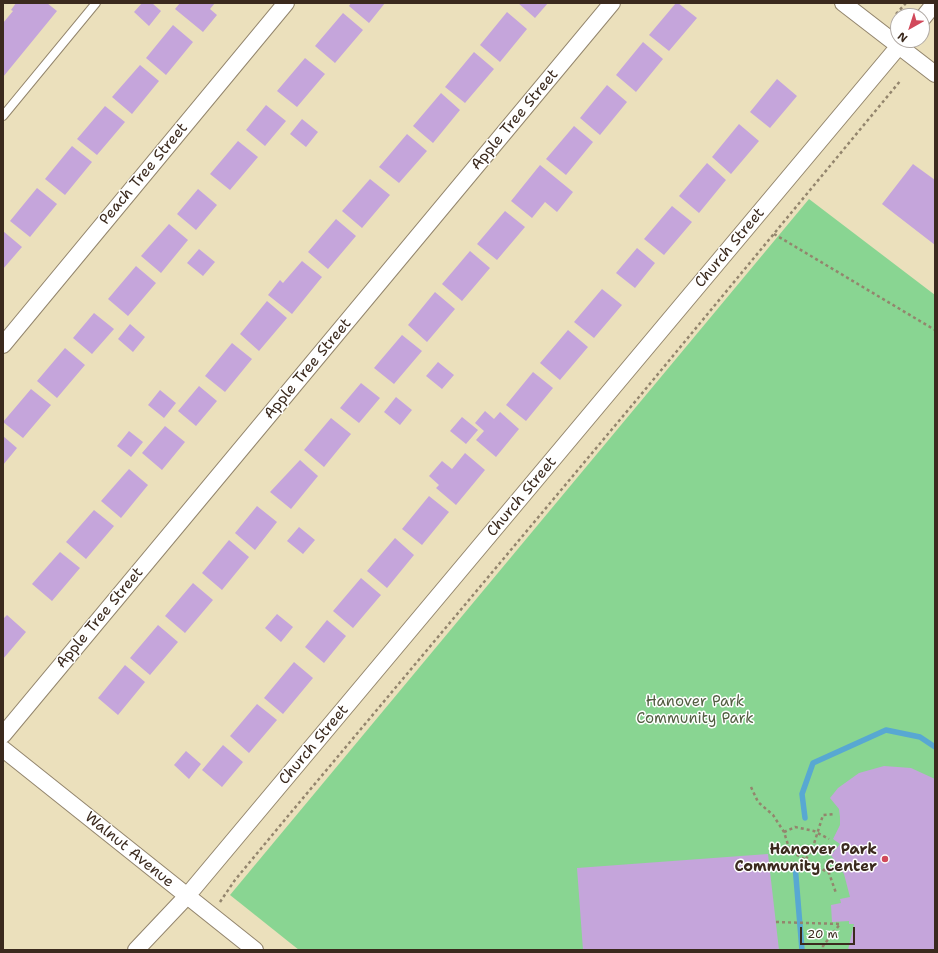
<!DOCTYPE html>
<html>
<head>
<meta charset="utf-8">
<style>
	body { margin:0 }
	#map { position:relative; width:938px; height:953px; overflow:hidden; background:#ebe0bc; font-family:"Shantell Sans",sans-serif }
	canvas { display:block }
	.frame { position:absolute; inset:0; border:4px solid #3b2a1e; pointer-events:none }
	.north { position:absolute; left:890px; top:8px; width:40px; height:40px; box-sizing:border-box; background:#fff; border:1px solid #b1aaa5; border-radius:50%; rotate:219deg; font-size:11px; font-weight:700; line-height:16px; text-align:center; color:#3b2a1e }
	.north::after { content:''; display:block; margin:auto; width:14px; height:18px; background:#d1495b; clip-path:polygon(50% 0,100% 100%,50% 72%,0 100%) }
	.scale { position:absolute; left:800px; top:927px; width:55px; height:18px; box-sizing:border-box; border:2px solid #3b2a1e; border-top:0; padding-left:5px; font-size:12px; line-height:14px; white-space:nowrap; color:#3b2a1e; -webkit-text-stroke:3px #fff; paint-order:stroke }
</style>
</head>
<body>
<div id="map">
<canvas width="938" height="953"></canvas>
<div class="frame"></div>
<div class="north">N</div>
<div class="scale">20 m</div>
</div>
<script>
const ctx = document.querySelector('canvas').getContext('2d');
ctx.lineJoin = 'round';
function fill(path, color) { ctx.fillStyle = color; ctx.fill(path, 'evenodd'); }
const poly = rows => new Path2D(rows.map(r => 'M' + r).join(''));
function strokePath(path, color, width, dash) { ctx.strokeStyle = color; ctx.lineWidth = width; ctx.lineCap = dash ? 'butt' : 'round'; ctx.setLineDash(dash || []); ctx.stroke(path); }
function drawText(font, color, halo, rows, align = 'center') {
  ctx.font = font + ' "Shantell Sans",sans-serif'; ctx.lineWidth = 3; ctx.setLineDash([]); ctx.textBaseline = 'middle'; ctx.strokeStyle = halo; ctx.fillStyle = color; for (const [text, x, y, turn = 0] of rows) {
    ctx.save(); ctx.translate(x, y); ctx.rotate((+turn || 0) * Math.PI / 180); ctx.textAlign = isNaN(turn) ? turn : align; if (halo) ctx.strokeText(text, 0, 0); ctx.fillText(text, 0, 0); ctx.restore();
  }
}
const green = poly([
	[809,199,935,295,935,950,299,950,230,895]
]);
const stream = poly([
	[805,818,802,794,813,763,886,730,920,737,935,747],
	[795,865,802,950]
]);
const building = poly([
	[16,3,47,3,57,11,3,77,3,23,13,11,11,10],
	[142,3,152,3,161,11,149,26,134,12],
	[180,3,215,3,210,9,217,15,203,32,175,9],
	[351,3,385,3,369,23,349,6],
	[518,3,548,3,535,18],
	[676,3,678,3,697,18,669,51,649,35],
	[507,12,527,29,500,62,480,45],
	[343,13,363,30,335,63,315,46],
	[173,25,193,42,166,75,146,58],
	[643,42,663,59,636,92,616,75],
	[474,52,494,69,465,103,445,87],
	[305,58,325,74,297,107,277,91],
	[140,65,159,81,132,114,112,97],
	[777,79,797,96,770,128,750,112],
	[607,85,627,102,600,135,580,118],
	[441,93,460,110,433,143,413,126],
	[266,105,286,121,265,146,246,130],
	[105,106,125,122,97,155,77,139],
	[302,119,318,132,306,147,290,134],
	[739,124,759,141,731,174,712,157],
	[574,126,593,142,566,175,546,159],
	[407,134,427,151,399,183,379,167],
	[238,141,258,157,230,190,210,174],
	[72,146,92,162,65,195,45,179],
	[707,163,726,180,699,213,679,196],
	[913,164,935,180,935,245,882,204],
	[540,165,573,192,557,212,545,202,532,218,511,201],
	[370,179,390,195,362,228,342,211],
	[37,188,57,204,30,237,10,221],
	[198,189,217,205,196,230,177,214],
	[672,206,692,222,664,255,644,239],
	[505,211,525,227,497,260,477,244],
	[336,219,356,236,328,269,308,252],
	[169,224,188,240,161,273,141,256],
	[3,231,22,247,3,269],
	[637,248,655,263,635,288,616,273],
	[199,249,215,262,203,276,187,263],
	[470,251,490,268,462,301,442,284],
	[302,261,322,277,292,314,268,295,280,280,283,283],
	[136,266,156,283,128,316,108,299],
	[602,289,622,305,594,338,574,322],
	[435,292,455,309,427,342,408,325],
	[267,301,287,318,259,351,240,334],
	[94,313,114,329,92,354,73,338],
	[130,324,145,337,133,352,118,339],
	[568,330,588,347,560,380,540,363],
	[402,335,422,351,394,384,374,368],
	[232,343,252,359,225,392,205,376],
	[65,348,85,365,57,398,37,381],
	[438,362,454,375,442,389,426,376],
	[533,372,553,388,526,421,506,405],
	[361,383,380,398,359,423,340,408],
	[199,386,217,401,196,426,178,411],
	[31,389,51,405,23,438,3,422],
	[160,390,176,403,164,418,148,405],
	[396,397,412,410,400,425,384,412],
	[485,411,494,419,500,412,519,429,496,457,476,440,484,431,475,423],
	[462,417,478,430,466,444,450,431],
	[331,418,351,434,324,467,304,450],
	[165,426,185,442,162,470,142,453],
	[129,431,143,442,131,457,117,446],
	[3,436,17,448,3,465],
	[465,453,485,470,456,505,436,488,439,485,429,476,442,461,452,469],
	[300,460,318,476,291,509,270,492],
	[129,469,148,485,121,518,101,501],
	[429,496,449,512,422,545,402,529],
	[257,506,277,522,255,550,235,533],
	[94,510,114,526,86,559,66,542],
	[299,527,315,540,303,554,287,541],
	[395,538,414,555,387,588,367,571],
	[229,540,249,557,222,590,202,573],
	[60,552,80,568,52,601,32,584],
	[361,578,381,595,353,628,333,611],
	[193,583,213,600,185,633,165,616],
	[277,614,293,627,281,642,265,628],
	[7,615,26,632,3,659,3,619],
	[327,620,346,636,324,663,305,647],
	[158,625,178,642,150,675,130,658],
	[294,662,313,678,283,714,264,698],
	[125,665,145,682,118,715,98,698],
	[257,704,277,720,249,753,230,736],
	[223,745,243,762,222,787,202,770],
	[186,751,201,764,189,779,174,765],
	[884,766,911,768,935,779,935,950,848,950,854,924,849,924,849,921,832,922,831,905,841,903,840,899,850,897,844,874,831,855,840,844,833,839,840,825,840,817,839,809,830,798,838,788,859,773],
	[768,854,779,950,583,950,577,868]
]);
const path = poly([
	[896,14,906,3],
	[774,234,935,330],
	[751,787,758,802,773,815,784,832,790,851,829,873,836,893],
	[784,832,795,827,814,831,829,839],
	[806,859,813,847,823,815,835,814],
	[220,902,235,880,288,816,639,397,901,80],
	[776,922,840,924,823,946,823,950]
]);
const service = poly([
	[3,116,96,3]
]);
const minor = poly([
	[843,3,935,74],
	[922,19,935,3],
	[3,345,286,3],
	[3,735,612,3],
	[3,749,255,950],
	[136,950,187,896,904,40]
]);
const markers = [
	[885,859,4,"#d1495b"]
];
const streetNames = [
	["Apple Tree Street",515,120,-50],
	["Peach Tree Street",144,174,-50],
	["Church Street",730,248,-50],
	["Apple Tree Street",308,369,-50],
	["Church Street",522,497,-50],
	["Apple Tree Street",100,618,-50],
	["Church Street",314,745,-50],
	["Walnut Avenue",129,850,39]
];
const parkNames = [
	["Hanover Park",695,702],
	["Community Park",695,719]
];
const poiNames = [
	["Hanover Park",877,850],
	["Community Center",877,867]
];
fill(green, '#89d592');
strokePath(stream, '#58a8d2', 5.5);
fill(building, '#c5a5db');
strokePath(service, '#93856d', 10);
strokePath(minor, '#93856d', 18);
strokePath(path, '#93856d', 2.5, [3, 3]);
strokePath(service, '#fff', 8);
strokePath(minor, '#fff', 16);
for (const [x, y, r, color] of markers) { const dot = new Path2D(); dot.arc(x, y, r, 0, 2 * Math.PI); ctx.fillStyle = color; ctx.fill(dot); strokePath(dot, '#fff', 1.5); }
drawText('15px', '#3b2a1e', '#fff', streetNames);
drawText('15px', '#525d41', '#fff', parkNames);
drawText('bold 15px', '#3b2a1e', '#fff', poiNames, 'right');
</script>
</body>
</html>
